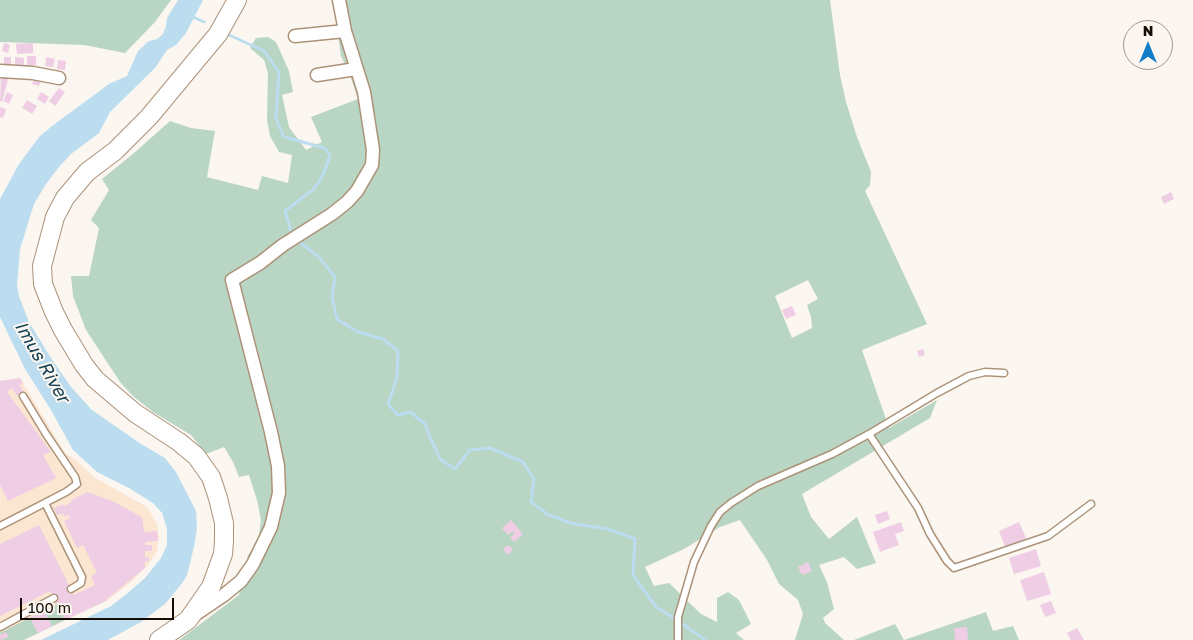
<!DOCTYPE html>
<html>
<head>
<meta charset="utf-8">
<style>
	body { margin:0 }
	#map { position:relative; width:1193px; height:640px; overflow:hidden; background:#fbf6f0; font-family:"Golos Text",sans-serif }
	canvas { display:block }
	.north { position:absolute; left:1123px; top:20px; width:50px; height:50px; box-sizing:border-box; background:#fbf6f0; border:1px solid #9f9892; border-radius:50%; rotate:0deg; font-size:14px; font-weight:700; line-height:20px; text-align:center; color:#150c04 }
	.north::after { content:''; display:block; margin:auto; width:18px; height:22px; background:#137dc7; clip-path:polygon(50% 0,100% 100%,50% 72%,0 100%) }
	.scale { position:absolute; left:20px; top:598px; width:154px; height:22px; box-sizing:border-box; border:2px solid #150c04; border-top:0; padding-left:6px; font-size:15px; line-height:18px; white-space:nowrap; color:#150c04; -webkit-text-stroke:4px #fbf6f0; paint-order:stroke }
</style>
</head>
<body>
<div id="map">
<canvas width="1193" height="640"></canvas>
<div class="north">N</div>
<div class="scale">100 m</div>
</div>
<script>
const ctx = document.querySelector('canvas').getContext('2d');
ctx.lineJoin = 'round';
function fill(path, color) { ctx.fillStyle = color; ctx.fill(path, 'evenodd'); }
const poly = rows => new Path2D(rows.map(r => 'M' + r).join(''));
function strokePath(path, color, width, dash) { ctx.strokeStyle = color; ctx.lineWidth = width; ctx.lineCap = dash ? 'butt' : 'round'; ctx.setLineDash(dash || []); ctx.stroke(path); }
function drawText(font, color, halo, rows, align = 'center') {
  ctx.font = font + ' "Golos Text",sans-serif'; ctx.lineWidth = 4; ctx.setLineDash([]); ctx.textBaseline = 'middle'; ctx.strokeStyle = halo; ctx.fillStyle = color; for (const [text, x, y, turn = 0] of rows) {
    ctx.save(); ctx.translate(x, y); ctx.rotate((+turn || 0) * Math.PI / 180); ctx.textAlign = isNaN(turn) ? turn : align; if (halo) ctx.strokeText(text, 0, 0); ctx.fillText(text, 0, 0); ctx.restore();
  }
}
const built = poly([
	[20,378,65,453,76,460,94,477,147,507,157,524,159,538,157,551,150,563,131,582,108,600,24,640,0,640,0,381]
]);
const green = poly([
	[0,0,171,0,155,22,125,53,84,45,0,42],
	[333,0,830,0,840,75,846,102,857,137,871,172,870,185,865,191,927,324,862,350,889,428,937,400,930,418,802,494,811,517,829,539,857,517,876,563,857,569,844,557,819,565,827,582,834,609,823,618,825,623,844,640,795,640,803,614,798,600,779,584,767,560,740,520,720,527,684,549,645,567,654,586,669,583,701,614,717,622,717,598,728,592,739,600,751,624,736,633,744,640,179,640,239,595,248,555,258,542,261,520,257,500,249,475,239,477,233,462,224,447,206,454,191,435,153,412,134,397,120,382,86,330,73,296,71,276,89,276,99,228,91,220,109,190,102,179,134,153,170,121,191,128,215,131,207,177,258,190,262,176,288,183,292,155,279,152,270,136,267,120,268,73,264,60,250,48,256,38,268,37,276,42,289,71,293,92,282,95,289,127,306,150,322,142,311,117,358,99,350,75,341,56],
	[808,280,818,299,807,305,811,317,812,328,792,338,775,296],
	[57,604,65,620,24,640,0,640,0,633],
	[986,612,993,631,1013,626,1019,640,854,640,895,624,904,640]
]);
const water = poly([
	[178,0,203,0,186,33,176,45,167,50,155,68,110,112,99,133,71,154,59,167,46,184,34,204,20,249,17,285,19,296,29,322,49,355,71,387,92,410,141,444,165,458,176,472,196,511,197,528,194,547,187,575,183,582,165,604,141,622,108,640,41,640,111,606,129,592,145,578,161,558,167,545,167,529,162,513,153,503,129,488,97,472,73,450,51,410,25,369,0,317,0,199,19,164,40,136,52,126,109,84,127,76,138,51,149,41,157,39,163,34,166,26,167,18]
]);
const stream = poly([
	[191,16,204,22],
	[227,34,264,51,279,72,276,119,284,137,325,148,330,156,324,173,314,189,285,211,292,235],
	[298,241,319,257,335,277,332,297,337,319,358,332,383,339,398,351,397,378,388,404,398,415,411,412,424,423,440,459,455,469,470,450,490,448,523,462,534,479,531,502,547,514,570,523,608,529,635,539,633,575,657,608,673,617],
	[683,624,705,640]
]);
const building = poly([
	[4,43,10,45,8,53,2,51],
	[33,43,33,53,17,54,16,44],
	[27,56,36,56,36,65,27,65],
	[4,57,11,57,11,65,4,65],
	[15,57,24,58,24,69,15,69],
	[46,57,55,59,53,67,45,66],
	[58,60,66,61,65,70,57,69],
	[1,74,9,76,2,102,0,101],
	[35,76,42,79,39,86,32,84],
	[59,88,65,92,55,106,49,101],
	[7,92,13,95,9,104,3,101],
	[41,92,49,97,45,104,37,99],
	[27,100,37,106,32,114,22,108],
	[0,107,6,109,3,118,0,117],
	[1171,192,1174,199,1164,204,1161,197],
	[792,306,796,315,786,319,782,310],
	[923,349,925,355,919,357,917,351],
	[20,378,23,383,19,385,24,392,18,397,12,388,7,392,51,452,43,455,56,478,8,501,0,485,0,381],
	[88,492,112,501,142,517,144,532,157,531,158,541,145,542,145,545,152,545,152,551,145,551,145,557,149,557,149,561,145,561,145,568,107,599,108,600,65,620,50,591,0,616,0,544,39,525,74,595,95,585,91,576,97,573,83,545,77,548,64,521,70,518,68,515,64,517,63,513,57,515,54,508,63,504,64,506,72,502,71,500],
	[887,511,890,519,878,524,875,515],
	[511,520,523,534,514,542,510,537,514,534,513,531,508,535,502,528],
	[901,522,904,531,895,534,899,545,880,552,873,532],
	[1019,522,1027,540,1006,549,999,531],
	[509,545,513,550,507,555,503,549],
	[1036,549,1041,566,1014,574,1009,558],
	[808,562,812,571,802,575,798,567],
	[1044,572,1051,594,1027,601,1020,580],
	[1051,601,1056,613,1045,617,1040,605],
	[44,611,52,626,38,633,30,618],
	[967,627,968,640,955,640,954,628],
	[1077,628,1084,640,1071,640,1067,633],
	[6,632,9,637,0,640,0,635]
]);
const lane = poly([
	[869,434,918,508,930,534,947,561,954,568,1048,536,1091,504],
	[45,503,82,577,81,583,71,589],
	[0,526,66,492,77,484,75,477,46,434,23,396],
	[0,627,54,598],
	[678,640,678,617,694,562,711,526,720,512,731,503,758,486,832,454,869,434,937,393,969,376,985,372,1004,373]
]);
const street = poly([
	[295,36,345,31],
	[0,71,33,73,59,78],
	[317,75,356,69],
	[196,614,224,595,241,581,253,564,271,527,279,493,278,466,271,432,232,280,260,263,283,245,332,214,347,202,357,191,372,165,373,150,364,92,345,31,339,0]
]);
const secondary = poly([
	[159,640,188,620,211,587,223,554,224,541,224,523,218,498,211,477,196,456,179,442,135,413,95,379,84,365,63,330,54,312,43,284,42,266,55,217,65,198,87,172,115,151,149,117,218,34,237,0]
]);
const waterNames = [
	["Imus River",42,362,60]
];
fill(built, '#fbe6d2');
fill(green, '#b9d5c4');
fill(water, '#bbddef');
strokePath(stream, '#bbddef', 3);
fill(building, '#efcee5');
strokePath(lane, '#ac9279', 9);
strokePath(street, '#ac9279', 15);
strokePath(secondary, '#ac9279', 20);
strokePath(lane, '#fff', 6);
strokePath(street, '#fff', 12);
strokePath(secondary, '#fff', 18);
drawText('italic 18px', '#144155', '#fbf6f0', waterNames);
</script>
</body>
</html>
